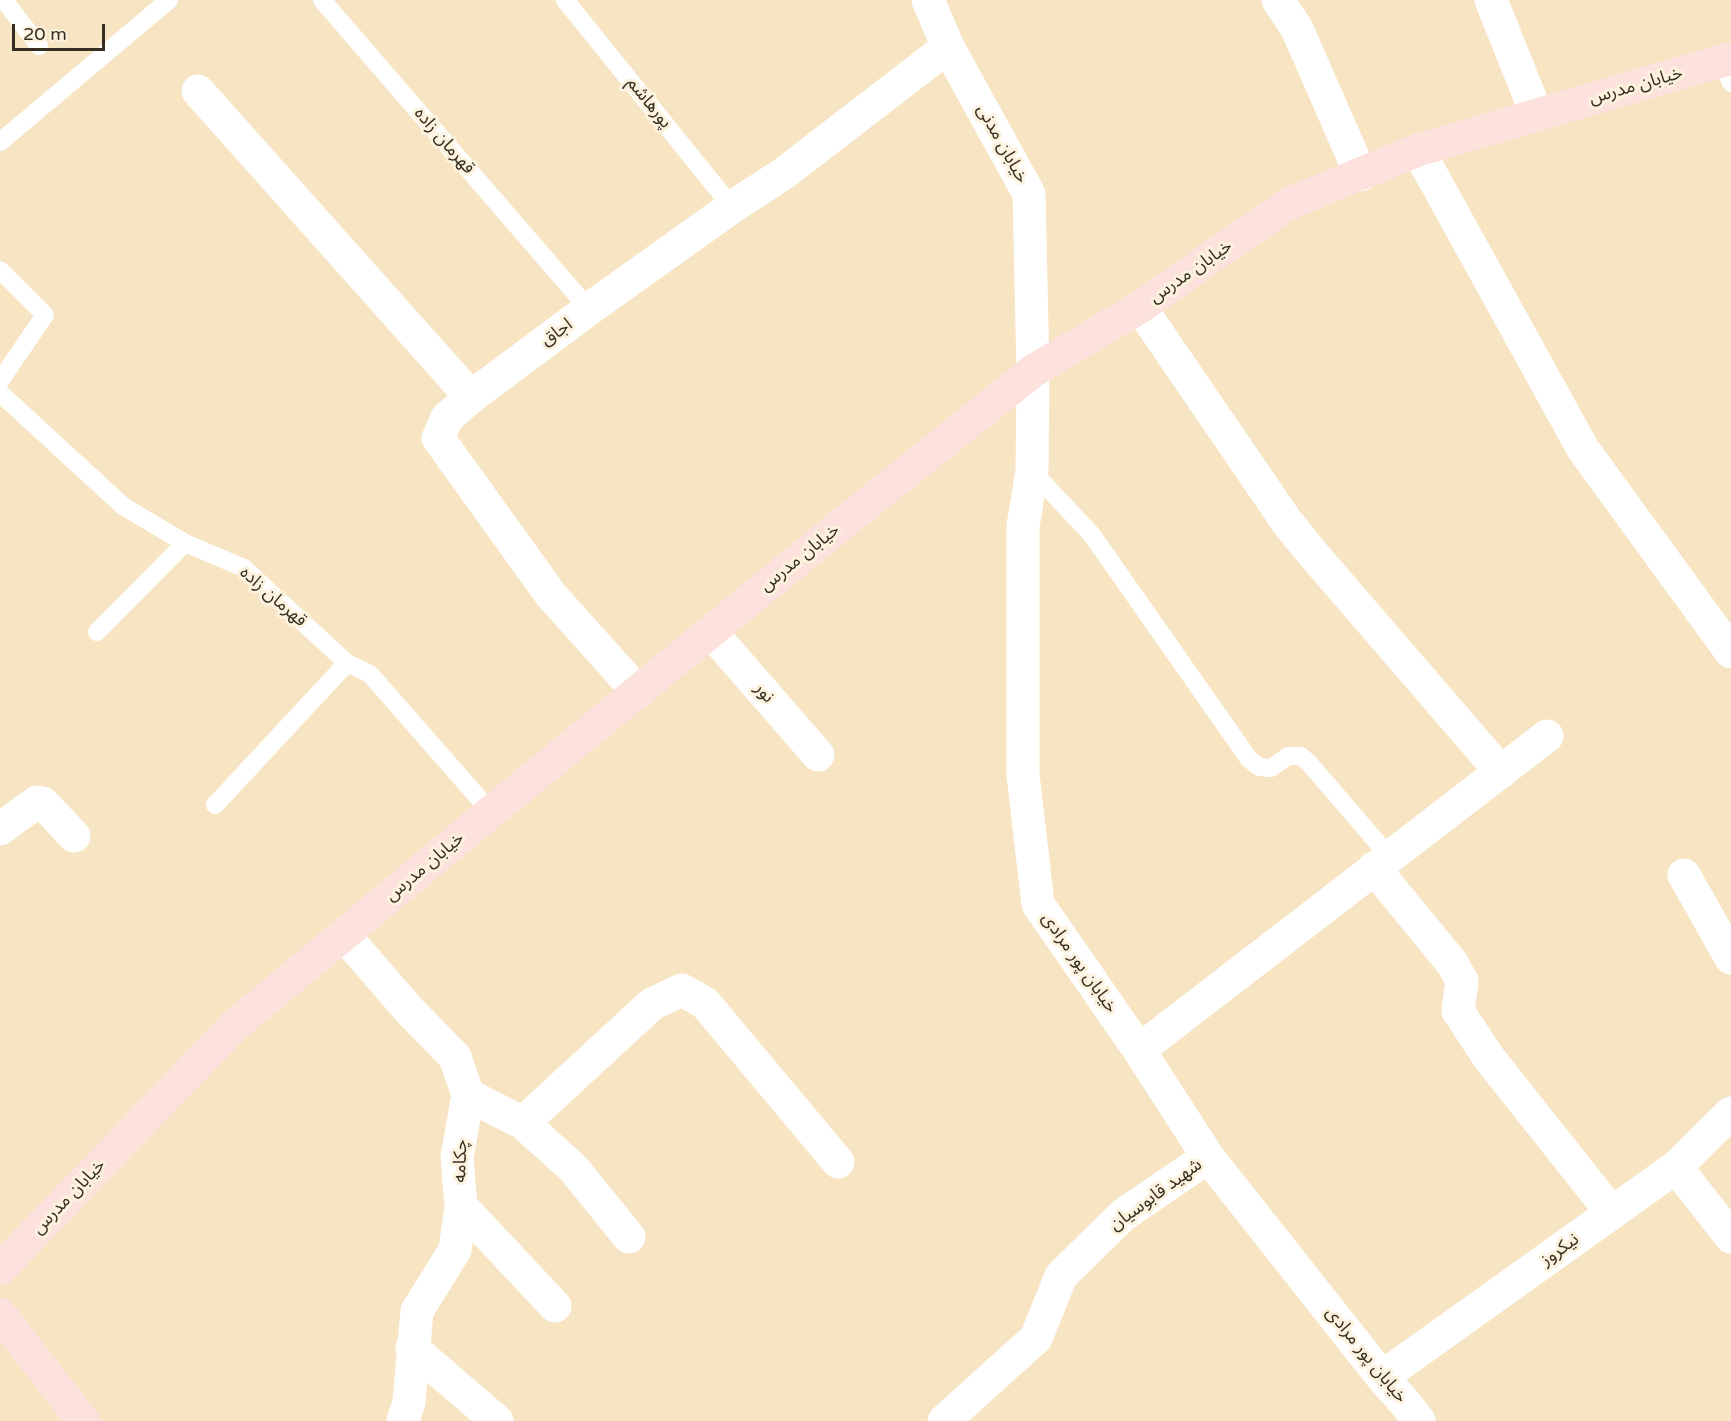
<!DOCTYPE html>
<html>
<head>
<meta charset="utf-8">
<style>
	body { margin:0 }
	#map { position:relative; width:1731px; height:1421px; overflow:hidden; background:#f7e4c3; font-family:"Varela Round",sans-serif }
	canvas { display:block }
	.scale { position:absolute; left:12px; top:24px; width:93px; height:27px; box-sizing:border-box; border:3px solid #352e21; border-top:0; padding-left:8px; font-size:18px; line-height:21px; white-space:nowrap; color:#352e21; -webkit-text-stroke:4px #fdf2de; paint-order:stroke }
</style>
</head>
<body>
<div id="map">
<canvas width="1731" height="1421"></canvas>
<div class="scale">20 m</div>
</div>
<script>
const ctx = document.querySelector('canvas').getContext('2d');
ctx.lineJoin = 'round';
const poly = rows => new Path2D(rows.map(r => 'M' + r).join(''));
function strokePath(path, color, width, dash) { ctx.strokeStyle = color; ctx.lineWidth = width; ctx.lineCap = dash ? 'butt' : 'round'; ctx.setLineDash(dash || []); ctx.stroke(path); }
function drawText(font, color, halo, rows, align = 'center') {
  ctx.font = font + ' "Varela Round","Noto Sans Arabic",sans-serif'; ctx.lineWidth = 6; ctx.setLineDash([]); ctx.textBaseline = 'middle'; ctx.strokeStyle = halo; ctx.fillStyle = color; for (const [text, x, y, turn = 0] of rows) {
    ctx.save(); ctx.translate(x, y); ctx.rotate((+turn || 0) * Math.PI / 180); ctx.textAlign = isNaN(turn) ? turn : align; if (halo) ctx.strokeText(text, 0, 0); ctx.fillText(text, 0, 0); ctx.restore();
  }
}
const lane = poly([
	[4,0,39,46],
	[322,0,589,309],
	[565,0,732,207],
	[1722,60,1731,83],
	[0,142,169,0],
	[0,270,45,315,0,381],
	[0,393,123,506,185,543,244,568,347,663,370,674,491,812],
	[1032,471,1092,535,1249,759,1259,767,1271,768,1288,756,1301,756,1309,763,1389,856],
	[97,632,185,543],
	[215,805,347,663]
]);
const street = poly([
	[928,0,948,47,1029,194,1033,371,1032,471,1023,526,1023,775,1038,904,1139,1050,1208,1157,1382,1377,1406,1404,1419,1421],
	[1278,0,1297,29,1361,175],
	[1491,0,1537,115],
	[198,91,471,397],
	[1418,150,1583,449,1731,652],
	[1140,307,1287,522,1313,554,1501,772],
	[711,632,818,755],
	[638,692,551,595,438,438,447,418,471,397,589,309,732,207,783,174,948,47],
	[0,829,37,802,43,803,74,836],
	[1374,868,1452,963,1462,981,1458,1011,1489,1058,1612,1213],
	[1684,875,1731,958],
	[344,935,409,1010,455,1057,468,1095,457,1157,461,1206,455,1250,417,1311,409,1402,403,1421],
	[1139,1050,1547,736],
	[468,1095,523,1123,573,1168,629,1237],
	[523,1123,652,1004,682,990,705,1003,838,1162],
	[1676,1167,1731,1237],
	[461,1206,555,1306],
	[412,1348,497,1421],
	[1382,1377,1676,1167,1731,1113],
	[944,1421,1036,1338,1061,1276,1123,1215,1208,1157]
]);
const secondary = poly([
	[0,1269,234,1026,491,812,837,528,1033,371,1140,307,1288,204,1418,150,1731,58],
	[0,1314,83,1421]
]);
const streetNames = [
	["خیابان مدرس",1636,86,-16],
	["پورهاشم",649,103,51],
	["قهرمان زاده",444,141,49],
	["خیابان مدنی",1002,144,61],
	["خیابان مدرس",1191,272,-35],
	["اجاق",557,333,-36],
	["خیابان مدرس",800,558,-39],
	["قهرمان زاده",273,597,41],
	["نور",764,693,49],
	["خیابان مدرس",425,867,-40],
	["خیابان پور مرادی",1079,963,55],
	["چکامه",461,1161,-88],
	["شهید قابوسیان",1156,1195,-36],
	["خیابان مدرس",69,1197,-46],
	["نیکروز",1560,1250,-36],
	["خیابان پور مرادی",1366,1355,51]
];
strokePath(lane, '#fff', 18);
strokePath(street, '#fff', 33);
strokePath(secondary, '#fce1dc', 33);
drawText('18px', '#352e21', '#fdf2de', streetNames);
</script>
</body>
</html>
